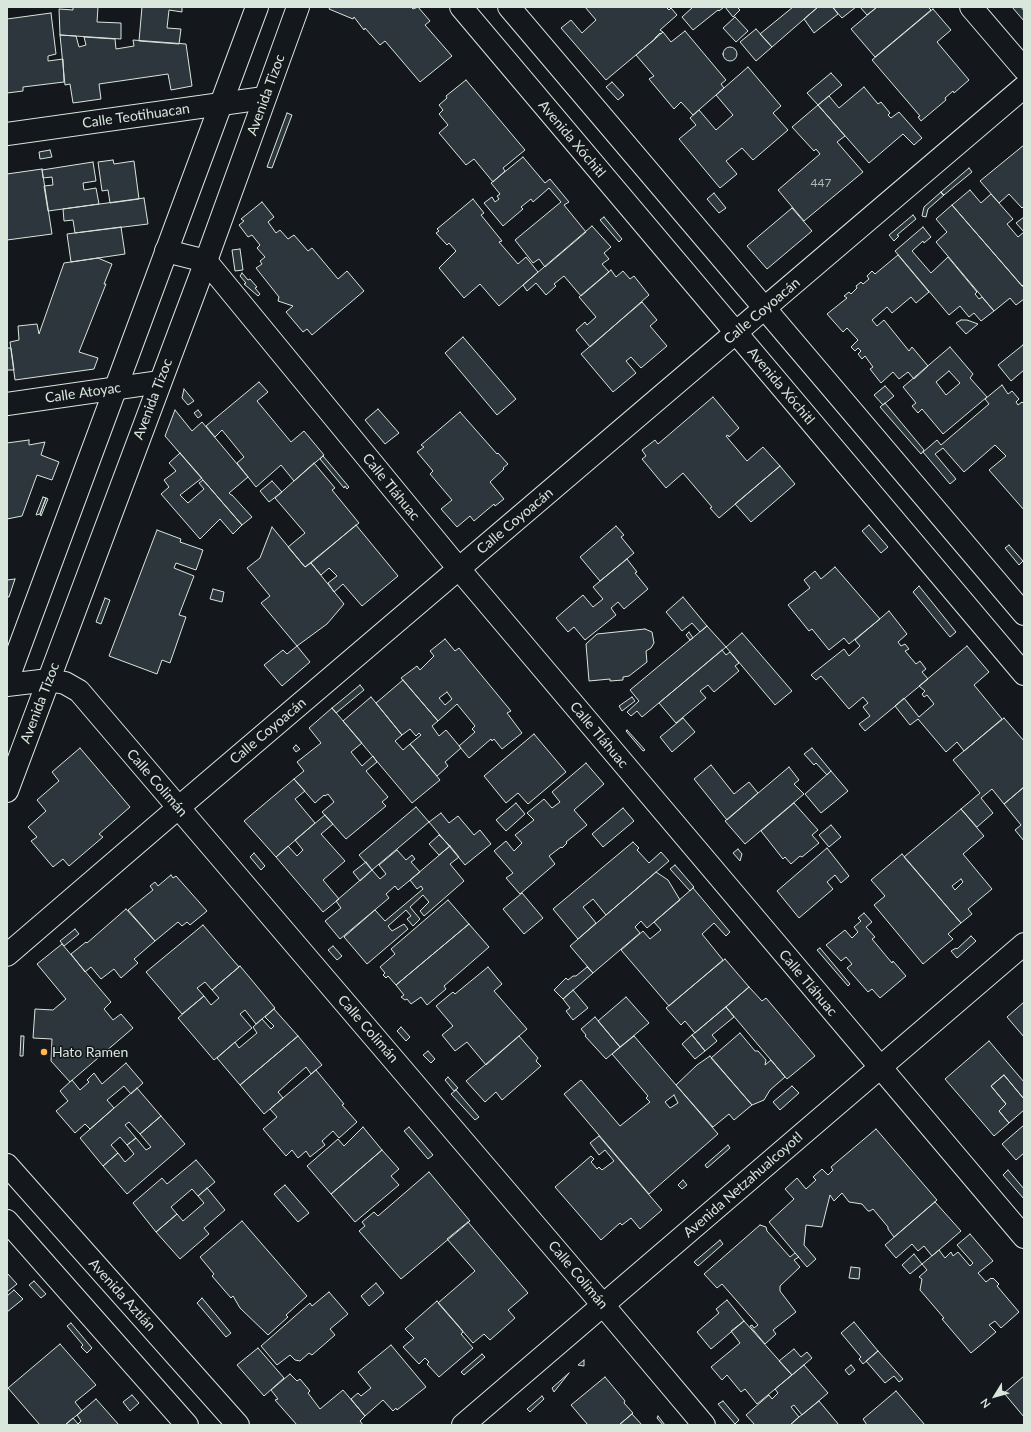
<!DOCTYPE html>
<html>
<head>
<meta charset="utf-8">
<style>
	body { margin:0 }
	#map { position:relative; width:1031px; height:1432px; overflow:hidden; background:#14181c; font-family:Lato,sans-serif }
	canvas { display:block }
	.frame { position:absolute; inset:0; border:8px solid #d8e6dc; pointer-events:none }
	.north { position:absolute; left:975px; top:1376px; width:40px; height:40px; -webkit-text-stroke:3px #14181c; paint-order:stroke; rotate:233deg; font-size:11px; font-weight:700; line-height:16px; text-align:center; color:#d8e6dc }
	.north::after { content:''; display:block; margin:auto; width:14px; height:18px; background:#d8e6dc; clip-path:polygon(50% 0,100% 100%,50% 72%,0 100%) }
</style>
</head>
<body>
<div id="map">
<canvas width="1031" height="1432"></canvas>
<div class="frame"></div>
<div class="north">N</div>
</div>
<script>
const ctx = document.querySelector('canvas').getContext('2d');
ctx.lineJoin = 'round';
function fill(path, color) { ctx.fillStyle = color; ctx.fill(path, 'evenodd'); }
const poly = rows => new Path2D(rows.map(r => 'M' + r).join(''));
function strokePath(path, color, width, dash) { ctx.strokeStyle = color; ctx.lineWidth = width; ctx.lineCap = dash ? 'butt' : 'round'; ctx.setLineDash(dash || []); ctx.stroke(path); }
function drawText(font, color, halo, rows, align = 'center') {
  ctx.font = font + ' Lato,sans-serif'; ctx.lineWidth = 3; ctx.setLineDash([]); ctx.textBaseline = 'middle'; ctx.strokeStyle = halo; ctx.fillStyle = color; for (const [text, x, y, turn = 0] of rows) {
    ctx.save(); ctx.translate(x, y); ctx.rotate((+turn || 0) * Math.PI / 180); ctx.textAlign = isNaN(turn) ? turn : align; if (halo) ctx.strokeText(text, 0, 0); ctx.fillText(text, 0, 0); ctx.restore();
  }
}
const building = poly([
	[73,7,98,7,97,22,121,23,121,39,60,35,59,9,73,10,73,7],
	[142,7,182,7,182,12,169,10,167,28,181,29,179,44,139,41,142,7],
	[330,7,411,7,413,9,418,7,430,21,425,25,452,56,420,82,385,41,380,45,365,28,364,30,354,17,353,19,329,9,330,7],
	[585,7,666,7,669,10,671,8,677,15,660,30,663,32,661,34,660,33,655,38,655,39,606,80,561,28,571,20,582,33,596,20,585,7],
	[693,7,724,7,719,11,718,10,693,30,682,17,693,7],
	[725,7,737,7,740,10,733,17,725,7],
	[793,7,818,7,772,47,760,34,793,7],
	[818,7,833,7,838,14,814,33,804,19,818,7],
	[834,7,856,7,842,18,833,8,834,7],
	[860,7,877,7,867,15,860,7],
	[877,7,928,7,931,10,875,57,851,29,877,7],
	[1012,7,1021,7,1024,11,1024,21,1012,7],
	[933,9,951,30,937,42,969,80,954,93,953,91,945,98,946,100,921,121,918,117,920,116,872,60,933,9],
	[51,13,56,54,48,56,48,61,63,59,64,82,23,87,23,91,7,93,7,19,51,13],
	[735,17,748,31,736,42,723,28,735,17],
	[756,29,772,47,756,61,740,42,756,29],
	[685,31,726,80,721,84,724,88,693,115,681,102,674,109,649,79,654,76,636,55,663,32,671,42,685,31],
	[60,35,76,36,79,47,86,45,84,37,115,39,116,49,134,46,133,40,186,44,192,86,171,90,168,74,99,84,101,99,73,103,70,84,65,85,60,35],
	'723 54a7 7 0 1 1 14 0a7 7 0 1 1-14 0Z',
	[748,67,781,106,773,113,788,130,753,160,742,148,726,161,737,174,720,188,679,139,696,125,690,118,699,110,716,130,733,115,716,95,748,67],
	[831,73,842,85,818,105,807,93,831,73],
	[466,80,525,150,503,168,505,171,493,182,474,159,466,165,439,133,448,125,439,114,443,110,439,105,447,98,446,96,466,80],
	[612,82,624,95,618,100,606,87,612,82],
	[864,87,878,104,881,102,890,113,888,115,891,118,899,112,922,138,914,145,903,134,869,163,818,105,829,96,839,108,864,87],
	[818,105,845,136,837,142,863,172,804,221,778,190,820,154,816,149,814,151,792,127,818,105],
	[287,113,292,115,272,168,267,167,287,113],
	[1024,145,1024,206,1022,208,1009,194,999,203,980,181,1024,145],
	[50,150,52,157,40,159,39,152,50,150],
	[523,157,545,183,550,179,569,202,564,205,586,232,545,267,539,259,533,263,515,240,561,202,549,188,533,202,531,199,521,207,523,209,503,226,484,203,492,197,495,202,499,199,497,196,500,194,491,183,523,157],
	[113,160,114,164,134,161,139,199,110,203,108,190,102,191,98,162,113,160],
	[93,162,96,181,83,183,84,190,96,188,99,204,48,211,44,186,53,185,52,177,43,178,42,170,93,162],
	[969,168,972,172,944,195,942,194,941,192,969,168],
	[42,169,52,234,7,240,7,174,42,169],
	[970,190,981,203,991,194,1013,219,1007,224,1018,237,1024,232,1024,284,1022,286,952,205,970,190],
	[941,192,944,195,928,209,926,217,922,216,924,207,941,192],
	[714,193,726,208,719,213,707,199,714,193],
	[144,198,148,224,75,233,73,220,64,221,63,209,144,198],
	[473,199,484,213,481,215,502,241,499,242,518,264,526,257,538,272,499,306,480,284,464,298,439,268,456,251,449,243,447,245,436,233,439,231,437,229,473,199],
	[262,202,274,217,268,222,276,233,280,230,288,239,294,235,308,251,312,248,338,279,347,271,364,291,312,335,307,329,303,332,286,312,293,306,278,301,279,297,256,268,262,264,260,261,265,257,257,248,260,245,252,235,248,237,239,225,244,221,241,219,262,202],
	[952,205,1024,288,1024,299,1016,305,1010,298,994,311,936,242,947,232,936,219,952,205],
	[792,208,812,231,767,269,747,246,792,208],
	[913,215,916,219,897,235,899,236,894,241,889,235,913,215],
	[604,217,622,239,619,242,600,220,604,217],
	[1024,217,1024,232,1016,223,1024,217],
	[592,226,611,247,604,253,609,259,602,264,609,272,581,296,564,276,554,284,556,286,546,295,536,283,527,291,523,285,592,226],
	[121,227,125,254,71,262,67,234,121,227],
	[923,227,931,237,924,243,923,241,912,251,931,273,948,257,977,292,975,294,979,299,982,297,994,311,981,321,974,313,969,317,960,306,949,315,895,251,923,227],
	[240,249,243,270,235,271,232,250,240,249],
	[898,255,929,292,916,303,911,297,892,313,887,307,872,320,877,326,884,320,909,351,912,347,928,366,914,379,908,372,899,379,893,372,881,383,870,369,873,367,865,356,862,359,858,354,861,351,858,348,855,351,851,347,858,340,847,328,843,332,827,314,847,298,844,296,849,292,851,294,857,288,856,286,861,282,863,284,869,279,867,276,872,271,875,274,898,255],
	[98,258,112,264,104,284,106,284,79,352,98,358,94,369,15,380,10,342,19,340,18,326,37,324,39,334,64,263,98,258],
	[611,270,616,277,623,271,630,279,634,276,649,295,590,347,576,330,585,322,587,325,596,317,579,297,611,270],
	[242,273,248,280,250,279,257,287,255,288,260,294,258,296,244,284,246,283,240,276,242,273],
	[642,302,657,320,650,326,667,346,641,368,631,357,626,361,636,373,613,392,581,354,642,302],
	[961,320,967,320,978,324,966,334,956,323,961,320],
	[463,337,516,399,497,415,445,353,463,337],
	[1023,345,1024,346,1024,370,1011,381,998,365,1023,345],
	[950,347,973,374,970,378,987,397,943,434,922,409,918,413,912,406,916,403,903,387,950,347],
	[949,371,960,383,946,395,936,382,949,371],
	[7,348,11,348,14,370,7,370,7,348],
	[259,382,268,392,257,401,291,442,304,431,324,455,294,481,281,465,256,487,237,463,244,457,222,430,215,437,206,426,259,382],
	[1002,385,1008,394,1012,391,1019,399,1016,402,1018,405,1022,402,1024,404,1024,510,989,470,1006,456,995,445,964,472,943,448,935,454,956,479,950,484,923,452,937,440,941,445,989,404,985,399,1002,385],
	[885,386,894,396,883,405,874,395,885,386],
	[184,389,194,401,188,405,182,398,184,389],
	[713,397,739,428,729,437,728,435,726,436,747,461,763,447,780,466,719,518,710,508,712,507,683,473,666,488,642,459,646,456,642,450,655,440,658,444,713,397],
	[885,403,924,450,921,454,880,407,885,403],
	[378,409,399,433,385,444,365,420,378,409],
	[175,410,192,431,202,422,248,477,229,493,231,495,232,495,252,517,242,525,165,436,175,410],
	[198,410,202,415,198,418,194,413,198,410],
	[460,412,497,454,498,453,508,464,503,468,504,469,490,482,504,499,495,506,494,504,474,521,470,516,457,527,441,509,452,500,430,474,433,471,417,452,424,447,421,445,460,412],
	[29,440,29,445,45,442,41,455,59,462,52,480,37,475,22,516,7,519,7,443,29,440],
	[180,453,202,478,180,495,188,503,204,489,199,483,203,480,242,525,233,534,220,519,200,539,161,494,169,487,164,480,176,471,169,463,180,453],
	[323,456,334,469,349,487,347,489,345,486,344,488,320,459,323,456],
	[314,463,335,488,332,490,359,523,305,567,288,547,305,533,275,498,314,463],
	[780,466,795,484,751,522,735,504,780,466],
	[272,481,282,492,269,502,260,491,272,481],
	[43,497,46,498,40,514,36,515,43,497],
	[46,498,48,499,41,516,40,514,46,498],
	[356,525,398,576,362,606,343,584,334,592,328,583,337,576,329,568,321,575,311,563,356,525],
	[869,525,888,547,881,553,862,531,869,525],
	[616,526,624,535,621,537,634,553,600,581,580,557,616,526],
	[272,527,305,567,311,563,344,604,327,624,297,646,261,603,270,596,247,568,260,558,272,527],
	[157,530,181,539,180,542,203,550,196,570,176,563,174,568,194,576,179,615,186,617,170,663,162,660,157,674,109,656,157,530],
	[1009,545,1023,561,1019,565,1005,548,1009,545],
	[627,559,637,572,635,573,648,589,624,609,618,602,611,608,616,615,585,640,574,627,568,632,556,618,583,595,593,607,603,599,593,587,627,559],
	[835,567,880,619,849,644,844,638,829,650,812,629,809,631,788,605,810,588,804,580,815,571,821,579,835,567],
	[15,579,9,597,7,597,7,580,15,579],
	[919,586,956,632,950,637,913,592,919,586],
	[213,589,224,592,222,602,210,599,213,589],
	[683,597,707,626,700,632,692,623,682,631,666,612,683,597],
	[105,598,110,600,101,624,96,622,105,598],
	[889,611,907,634,898,642,901,646,905,644,909,649,905,651,916,664,920,661,926,669,922,672,928,679,865,731,859,724,870,716,863,707,868,703,863,697,849,709,821,676,816,680,811,675,844,649,849,656,860,646,855,640,889,611],
	[707,626,726,647,642,717,637,711,631,716,627,712,639,701,630,690,707,626],
	[645,629,652,632,654,643,651,648,646,651,647,662,629,676,623,677,623,680,610,681,610,679,589,681,586,644,597,634,645,629],
	[689,632,693,638,690,640,686,635,689,632],
	[742,633,792,691,775,705,726,647,742,633],
	[445,639,455,651,459,648,511,711,507,713,522,733,502,749,494,739,492,741,491,739,469,758,459,746,475,732,472,729,475,726,457,704,438,721,401,678,417,666,420,670,434,656,430,651,445,639],
	[447,692,452,699,445,705,439,698,447,692],
	[297,646,310,662,282,686,264,665,283,650,287,654,297,646],
	[967,646,989,672,974,685,1002,719,964,751,957,742,946,752,918,719,910,725,895,706,904,698,919,717,934,704,927,695,924,697,922,694,925,691,919,686,967,646],
	[722,650,726,655,730,652,739,663,735,666,739,671,714,692,708,685,700,691,706,698,676,723,659,703,722,650],
	[403,680,438,721,432,726,439,736,446,730,461,748,445,762,448,766,437,776,410,744,421,735,419,733,416,736,410,729,402,735,376,703,403,680],
	[360,685,364,690,336,713,332,708,360,685],
	[371,697,402,735,395,741,403,750,410,744,440,780,412,803,343,721,371,697],
	[632,697,635,701,622,711,619,706,632,697],
	[332,708,362,743,351,752,362,766,373,756,377,762,366,771,388,797,382,802,386,806,346,839,322,812,334,802,328,794,325,796,324,795,315,803,294,779,304,771,297,762,321,743,309,728,332,708],
	[683,718,695,732,672,752,660,737,683,718],
	[1004,718,1024,741,1024,787,1004,804,992,789,981,798,993,813,977,827,961,809,980,793,953,760,1004,718],
	[627,730,645,750,643,751,626,731,627,730],
	[534,734,566,772,528,804,518,793,506,803,484,776,534,734],
	[296,745,300,749,296,752,293,748,296,745],
	[80,748,130,807,99,834,103,837,69,866,63,859,53,867,31,841,37,837,28,827,46,811,37,800,59,781,52,772,80,748],
	[812,748,831,771,827,775,816,763,814,765,804,754,812,748],
	[586,763,604,784,574,810,587,825,566,842,567,843,562,848,561,847,549,856,555,864,520,894,506,878,513,873,494,851,506,841,514,851,522,843,515,835,534,820,527,813,544,799,552,808,560,802,552,792,586,763],
	[711,765,734,794,749,782,758,793,727,820,694,779,711,765],
	[789,767,799,780,794,784,804,794,745,844,725,821,789,767],
	[831,771,848,791,821,813,805,794,831,771],
	[294,779,305,791,295,799,315,823,276,857,244,821,294,779],
	[1024,787,1024,841,1015,830,1021,825,1004,804,1024,787],
	[516,803,525,814,506,831,496,820,516,803],
	[794,803,818,830,812,835,819,843,802,857,800,856,791,864,785,857,783,859,761,831,794,803],
	[416,807,429,822,372,870,359,855,416,807],
	[623,808,634,821,603,847,592,834,623,808],
	[961,809,984,836,963,854,992,889,968,909,972,914,961,923,904,857,961,809],
	[961,879,963,882,955,890,952,886,961,879],
	[441,813,449,823,458,816,474,835,480,830,491,844,465,865,429,822,441,813],
	[325,815,333,824,321,834,345,861,323,880,339,899,323,912,276,857,288,846,297,856,303,850,295,840,325,815],
	[831,825,841,837,829,847,819,835,831,825],
	[439,835,450,846,439,855,429,844,439,835],
	[633,842,639,848,637,850,649,863,661,852,669,861,606,915,593,899,583,907,596,923,578,939,553,909,633,842],
	[450,846,459,857,450,864,464,881,424,916,420,911,429,902,423,895,410,907,420,919,413,926,407,919,411,916,406,910,388,926,392,931,404,924,408,929,367,964,344,937,375,910,385,921,423,889,421,886,417,889,410,880,450,846],
	[827,848,849,876,841,883,835,875,827,882,833,889,799,918,777,891,827,848],
	[738,849,742,854,740,861,733,853,738,849],
	[397,850,406,860,412,855,415,859,411,862,420,872,398,890,395,886,386,894,389,898,340,939,325,921,341,908,336,901,372,870,380,879,386,874,379,865,397,850],
	[254,853,265,866,261,870,250,857,254,853],
	[902,854,961,923,948,934,953,939,923,964,874,905,885,896,871,880,902,854],
	[366,862,372,870,360,881,353,872,366,862],
	[675,865,694,887,690,891,670,869,675,865],
	[656,872,668,880,680,900,647,928,641,921,635,927,640,933,593,973,570,946,656,872],
	[171,875,173,878,176,876,207,911,190,925,187,922,182,926,178,922,155,941,128,910,153,890,150,886,155,882,158,886,171,875],
	[693,888,730,932,726,936,714,923,702,934,723,960,669,1006,621,950,643,931,650,939,661,930,654,922,693,888],
	[522,893,543,918,524,934,503,909,522,893],
	[448,900,469,924,396,985,388,976,386,978,383,975,385,973,380,967,395,954,391,949,448,900],
	[126,909,155,941,134,959,138,963,121,978,114,969,101,979,91,967,85,972,71,954,86,942,87,943,126,909],
	[864,913,872,922,866,927,875,937,872,939,892,963,893,961,906,976,880,998,872,989,868,992,847,968,852,964,846,957,841,961,826,945,845,930,852,938,858,932,854,927,861,921,858,918,864,913],
	[469,924,489,947,444,986,446,989,427,1005,421,997,411,1004,407,999,405,1000,401,997,404,995,396,985,469,924],
	[203,925,239,967,212,990,205,982,197,988,204,996,182,1014,146,972,203,925],
	[75,929,79,934,64,946,60,941,75,929],
	[971,936,976,941,957,958,951,951,956,948,957,949,971,936],
	[62,944,111,1002,104,1009,113,1020,121,1014,133,1028,70,1082,51,1061,52,1039,33,1038,35,1009,53,1010,66,999,37,964,62,944],
	[333,946,342,956,337,960,328,950,333,946],
	[820,948,850,984,848,986,817,950,820,948],
	[725,959,749,987,695,1033,685,1021,681,1025,666,1008,725,959],
	[240,966,275,1008,256,1024,245,1010,240,1014,252,1028,214,1060,178,1018,204,996,211,1005,219,998,212,990,240,966],
	[488,967,502,984,494,991,527,1029,486,1065,467,1042,455,1051,442,1035,453,1026,436,1006,453,992,455,994,488,967],
	[587,967,593,973,563,999,554,990,566,978,568,980,573,976,576,976,587,967],
	[749,987,762,1001,766,998,815,1056,787,1079,726,1007,749,987],
	[573,990,588,1008,573,1020,566,1011,570,1008,563,999,573,990],
	[626,997,649,1023,620,1047,598,1021,626,997],
	[1024,1002,1024,1037,1007,1017,1024,1002],
	[726,1007,734,1017,712,1035,717,1041,705,1051,692,1035,726,1007],
	[274,1009,298,1036,240,1085,217,1058,235,1042,239,1048,257,1033,253,1027,262,1019,271,1029,274,1026,265,1017,274,1009],
	[595,1017,620,1047,606,1059,585,1036,586,1035,581,1029,595,1017],
	[401,1027,410,1037,406,1041,397,1031,401,1027],
	[740,1033,755,1051,758,1051,766,1060,765,1065,771,1060,785,1077,770,1090,764,1100,752,1105,711,1058,740,1033],
	[692,1035,705,1051,695,1059,682,1044,692,1035],
	[21,1036,24,1036,23,1056,20,1056,21,1036],
	[298,1036,322,1065,311,1074,306,1067,290,1081,278,1092,283,1098,264,1114,240,1085,298,1036],
	[519,1036,538,1058,536,1061,541,1066,502,1100,496,1092,485,1102,466,1081,519,1036],
	[634,1036,718,1134,649,1194,564,1094,581,1080,620,1126,650,1102,646,1098,648,1096,612,1054,634,1036],
	[674,1095,678,1103,670,1108,665,1102,674,1095],
	[989,1041,1024,1082,1024,1099,1004,1075,991,1086,1006,1104,999,1111,1009,1123,994,1136,945,1079,989,1041],
	[428,1051,435,1059,431,1063,423,1055,428,1051],
	[710,1056,752,1105,734,1120,729,1114,713,1127,676,1085,697,1065,710,1056],
	[126,1063,143,1083,131,1094,124,1086,107,1100,114,1108,90,1129,85,1124,75,1133,56,1111,68,1101,60,1091,72,1080,80,1090,89,1082,87,1080,94,1073,102,1084,126,1063],
	[316,1070,344,1104,342,1105,357,1122,339,1138,333,1131,322,1141,325,1145,310,1157,306,1151,298,1158,292,1150,286,1156,263,1129,277,1117,270,1109,316,1070],
	[1004,1075,1024,1099,1024,1110,1009,1123,999,1111,1006,1104,991,1086,1004,1075],
	[448,1077,458,1088,454,1091,445,1080,448,1077],
	[792,1086,799,1093,780,1110,773,1102,792,1086],
	[137,1088,161,1116,140,1134,129,1122,125,1125,136,1138,127,1145,120,1137,111,1145,118,1153,103,1166,80,1138,137,1088],
	[456,1090,479,1117,475,1120,451,1094,456,1090],
	[161,1116,185,1144,127,1194,103,1166,118,1153,125,1162,134,1154,127,1145,136,1138,146,1150,151,1147,140,1134,161,1116],
	[1024,1125,1024,1153,1016,1160,1002,1144,1024,1125],
	[363,1127,382,1150,331,1194,307,1166,338,1139,344,1146,363,1127],
	[409,1127,433,1155,428,1159,404,1131,409,1127],
	[876,1129,937,1200,894,1237,888,1229,888,1227,873,1209,870,1211,868,1211,862,1204,849,1202,842,1193,834,1201,830,1195,822,1227,806,1225,804,1245,816,1259,807,1267,769,1222,794,1199,785,1189,797,1178,806,1189,816,1180,813,1177,822,1169,828,1175,833,1170,831,1167,876,1129],
	[599,1136,662,1210,640,1229,631,1218,622,1225,620,1223,601,1240,555,1187,591,1156,594,1159,591,1162,597,1169,599,1167,602,1170,614,1161,605,1150,599,1155,590,1143,599,1136],
	[728,1145,730,1148,707,1168,705,1165,728,1145],
	[382,1150,399,1169,391,1176,399,1185,355,1222,331,1194,382,1150],
	[196,1160,215,1182,198,1196,192,1189,171,1207,177,1214,156,1232,133,1203,162,1178,167,1184,196,1160],
	[1008,1170,1024,1189,1024,1199,1003,1175,1008,1170],
	[429,1172,470,1221,401,1279,359,1231,365,1226,362,1222,374,1212,378,1216,429,1172],
	[683,1180,687,1185,682,1189,678,1185,683,1180],
	[285,1185,309,1213,298,1222,274,1194,285,1185],
	[207,1188,225,1210,204,1228,209,1234,180,1259,156,1232,177,1214,183,1221,204,1203,198,1196,207,1188],
	[935,1202,961,1231,932,1256,924,1246,918,1251,912,1244,896,1258,885,1245,935,1202],
	[242,1221,307,1296,286,1315,288,1317,268,1335,240,1308,233,1296,231,1298,212,1276,214,1274,200,1257,242,1221],
	[468,1222,528,1293,508,1310,515,1318,490,1340,484,1334,473,1343,438,1303,475,1271,447,1239,468,1222],
	[760,1225,766,1227,767,1231,790,1257,795,1253,799,1257,794,1260,800,1267,780,1286,780,1291,796,1312,773,1330,776,1334,765,1344,750,1326,752,1325,754,1328,758,1325,722,1284,717,1288,704,1274,760,1225],
	[970,1234,993,1261,978,1273,986,1282,991,1278,992,1279,993,1278,999,1284,997,1286,1019,1312,1001,1328,995,1321,989,1325,996,1332,971,1353,942,1319,944,1318,920,1290,922,1279,919,1277,927,1270,922,1264,939,1250,945,1258,951,1252,953,1256,958,1252,970,1266,973,1263,957,1245,970,1234],
	[720,1240,723,1244,698,1266,694,1262,720,1240],
	[914,1254,922,1264,910,1274,902,1265,914,1254],
	[851,1267,860,1268,859,1279,849,1278,851,1267],
	[7,1273,17,1284,7,1292,7,1273],
	[34,1281,46,1294,41,1298,29,1285,34,1281],
	[376,1283,384,1293,369,1306,361,1296,376,1283],
	[14,1290,23,1299,7,1312,7,1296,14,1290],
	[329,1292,348,1314,330,1329,335,1335,312,1355,309,1353,300,1361,295,1360,290,1355,277,1365,261,1346,310,1303,312,1306,329,1292],
	[202,1298,231,1333,226,1337,197,1303,202,1298],
	[727,1300,744,1321,711,1349,697,1332,719,1313,716,1309,727,1300],
	[437,1301,462,1330,463,1332,461,1334,473,1348,439,1377,427,1364,429,1362,425,1358,419,1364,403,1347,414,1338,405,1329,437,1301],
	[744,1321,792,1375,757,1404,745,1389,741,1392,727,1375,722,1380,711,1367,740,1343,731,1331,744,1321],
	[854,1322,878,1351,863,1364,859,1359,861,1357,841,1333,854,1322],
	[71,1323,92,1348,87,1353,81,1347,83,1345,67,1326,71,1323],
	[60,1344,96,1385,75,1402,82,1411,65,1425,40,1425,8,1388,60,1344],
	[391,1345,426,1387,397,1410,396,1408,393,1411,383,1400,365,1416,351,1399,358,1393,361,1396,371,1388,358,1372,391,1345],
	[258,1348,284,1378,264,1396,237,1365,258,1348],
	[794,1349,801,1357,807,1352,812,1358,792,1375,779,1361,794,1349],
	[878,1351,903,1379,899,1382,894,1376,885,1383,866,1361,878,1351],
	[482,1354,485,1357,464,1375,461,1372,482,1354],
	[584,1360,584,1366,578,1365,584,1360],
	[804,1365,828,1393,802,1415,794,1405,791,1407,799,1417,790,1425,755,1425,746,1415,769,1395,772,1399,778,1393,775,1389,804,1365],
	[851,1365,855,1370,849,1375,845,1370,851,1365],
	[569,1373,554,1392,552,1388,569,1373],
	[290,1374,297,1381,300,1379,310,1391,308,1393,320,1409,343,1390,365,1416,360,1421,363,1425,297,1425,275,1400,278,1399,271,1390,290,1374],
	[1024,1376,1024,1417,1004,1393,1024,1376],
	[605,1377,625,1401,624,1403,633,1413,619,1425,588,1425,571,1405,605,1377],
	[896,1391,925,1425,867,1425,863,1419,896,1391],
	[132,1395,139,1403,130,1411,123,1402,132,1395],
	[542,1396,544,1399,530,1412,527,1409,542,1396],
	[96,1399,119,1425,65,1425,73,1418,78,1424,81,1421,77,1415,96,1399],
	[723,1401,739,1420,735,1424,718,1404,723,1401],
	[819,1401,839,1425,790,1425,799,1417,819,1401],
	[632,1414,642,1425,619,1425,632,1414],
	[658,1416,665,1425,663,1425,657,1418,658,1416]
]);
const minor = poly([
	[461,7,1024,674],
	[509,7,1024,614],
	[971,7,1024,69],
	[7,134,264,98],
	[166,251,206,261,459,569,1024,1237],
	[7,404,160,382],
	[7,685,49,680,65,683,79,691,603,1305,704,1425],
	[7,955,178,808,1024,87],
	[7,1165,238,1425],
	[7,1221,187,1425],
	[463,1425,1024,944]
]);
const major = poly([
	[7,681,257,7],
	[7,791,206,261,298,7]
]);
const markers = [
	[44,1052,4,"#ffb74d"]
];
const numberNames = [
	["447",821,183]
];
const streetNames = [
	["Avenida Tizoc",266,95,-70],
	["Calle Teotihuacan",136,116,-8],
	["Avenida Xóchitl",572,139,50],
	["Calle Coyoacán",762,311,-40],
	["Avenida Xóchitl",781,386,50],
	["Calle Atoyac",83,393,-8],
	["Avenida Tizoc",153,399,-69],
	["Calle Tláhuac",391,487,51],
	["Calle Coyoacán",515,521,-40],
	["Avenida Tizoc",40,703,-69],
	["Calle Coyoacán",268,731,-40],
	["Calle Tláhuac",599,735,50],
	["Calle Colimán",157,783,49],
	["Calle Tláhuac",808,983,50],
	["Calle Colimán",368,1029,49],
	["Avenida Netzahualcoyotl",743,1185,-41],
	["Calle Colimán",578,1275,50],
	["Avenida Aztlán",122,1295,48]
];
const poiNames = [
	["Hato Ramen",52,1052]
];
fill(building, '#2c363c');
strokePath(building, '#d8e6dc', 1);
strokePath(minor, '#d8e6dc', 24);
strokePath(major, '#d8e6dc', 24);
strokePath(minor, '#14181c', 22);
strokePath(major, '#14181c', 22);
for (const [x, y, r, color] of markers) { const dot = new Path2D(); dot.arc(x, y, r, 0, 2 * Math.PI); ctx.fillStyle = color; ctx.fill(dot); strokePath(dot, '#14181c', 1.5); }
drawText('12px', '#adbab4', null, numberNames);
drawText('14px', '#d8e6dc', '#14181c', streetNames);
drawText('14px', '#d8e6dc', '#14181c', poiNames, 'left');
</script>
</body>
</html>
